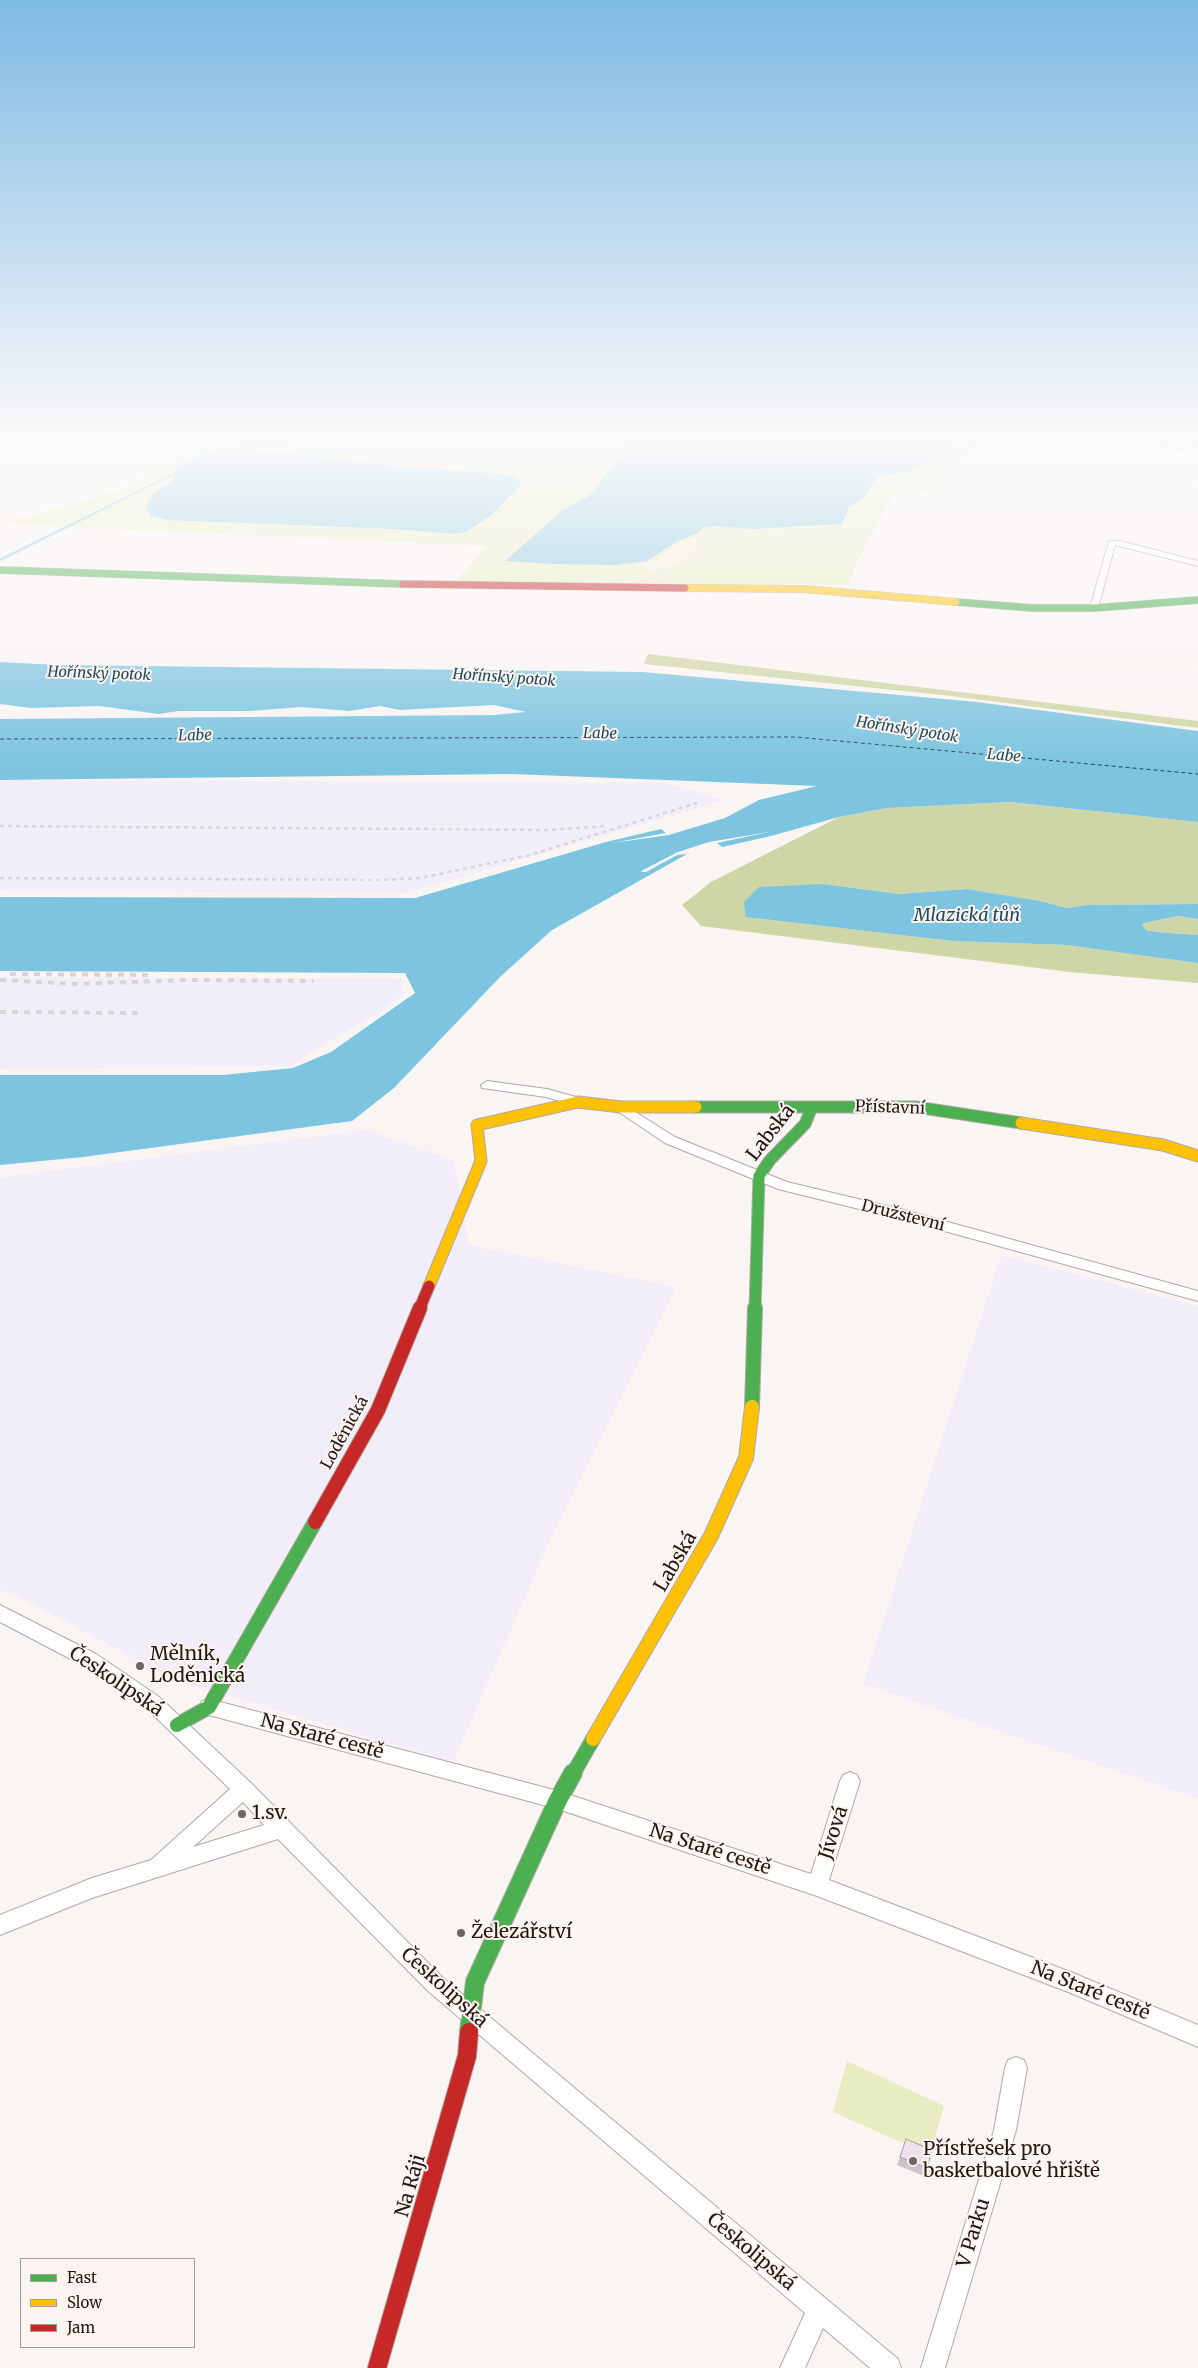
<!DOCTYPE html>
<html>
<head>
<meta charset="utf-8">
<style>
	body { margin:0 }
	#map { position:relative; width:1198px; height:2368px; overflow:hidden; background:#f9f5f3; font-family:Merriweather,serif }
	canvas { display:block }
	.legend { position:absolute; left:20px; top:2258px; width:175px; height:90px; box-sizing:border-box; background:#fbf4f1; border:1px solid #a59c98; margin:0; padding:6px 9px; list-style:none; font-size:15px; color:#241712 }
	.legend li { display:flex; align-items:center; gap:10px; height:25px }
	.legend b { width:25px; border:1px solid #a59c98 }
</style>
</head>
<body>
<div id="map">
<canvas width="1198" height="2368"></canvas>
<ul class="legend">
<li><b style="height:6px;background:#4caf50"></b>Fast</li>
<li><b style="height:6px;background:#ffc107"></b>Slow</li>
<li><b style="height:6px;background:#c62828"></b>Jam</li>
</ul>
</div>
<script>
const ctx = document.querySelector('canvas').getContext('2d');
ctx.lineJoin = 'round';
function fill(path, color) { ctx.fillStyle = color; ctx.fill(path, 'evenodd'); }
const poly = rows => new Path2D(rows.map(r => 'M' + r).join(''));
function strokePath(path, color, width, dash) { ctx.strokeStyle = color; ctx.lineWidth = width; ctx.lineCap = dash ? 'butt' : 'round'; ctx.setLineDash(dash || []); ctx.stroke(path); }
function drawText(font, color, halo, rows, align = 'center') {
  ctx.font = font + ' Merriweather,serif'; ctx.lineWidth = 4; ctx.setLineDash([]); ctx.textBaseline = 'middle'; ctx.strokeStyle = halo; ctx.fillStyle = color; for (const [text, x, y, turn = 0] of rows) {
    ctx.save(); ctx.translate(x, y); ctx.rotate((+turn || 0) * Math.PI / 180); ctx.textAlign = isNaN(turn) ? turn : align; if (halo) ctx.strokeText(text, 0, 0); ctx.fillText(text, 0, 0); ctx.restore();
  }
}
const industrial = poly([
	[0,780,664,783,725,800,407,893,0,891],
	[0,977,402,979,403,997,290,1066,0,1069],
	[366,1130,454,1160,469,1245,676,1287,556,1527,453,1762,176,1680,19,1597,0,1591,0,1179,9,1176],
	[1001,1255,1198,1306,1198,1799,863,1684]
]);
const green = poly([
	[231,438,245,438,242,440,243,444,264,447,290,438,644,438,616,460,589,496,564,509,647,561,676,542,696,534,703,528,714,526,753,529,823,527,845,513,850,508,864,497,877,477,905,472,950,444,954,438,982,438,933,493,900,489,893,494,856,564,848,585,456,581,487,546,0,524,114,492,171,461],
	[233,447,263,453,294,453,393,466,514,476,513,494,490,516,466,532,455,534,393,529,193,521,163,487,173,481,174,475,180,464,201,455],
	[1103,438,1152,438,1185,442,1184,438,1198,438,1198,452],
	[847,2061,944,2106,930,2155,833,2112]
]);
const forest = poly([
	[648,654,1198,721,1198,728,951,696,644,664],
	[1010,802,1198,822,1198,904,1087,905,1067,908,1040,901,967,889,899,894,823,884,812,885,747,917,952,941,1066,945,1150,956,1198,963,1198,983,1070,972,701,926,682,905,711,882,839,817,887,808],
	[1178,916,1198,919,1198,935,1157,932,1146,930,1142,925,1144,923]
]);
const sand = poly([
	[695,537,700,546,688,558,668,567,652,571,638,564,658,559,678,544]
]);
const water = poly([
	[245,438,290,438,264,447,243,444,241,440],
	[644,438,954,438,939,457,905,472,877,477,864,498,849,508,842,524,753,529,714,526,703,528,696,534,676,542,647,561,616,565,553,564,505,561,564,509,589,496,616,460],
	[233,447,263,453,294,453,393,466,492,473,514,476,521,480,519,487,513,494,490,516,466,532,455,534,393,529,168,520,151,516,146,510,148,501,155,492,173,481,174,471,180,464,201,455],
	[0,662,57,665,643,672,977,702,1198,731,1198,822,1010,802,887,808,839,817,771,836,722,847,717,843,769,832,709,842,678,852,643,870,641,872,646,872,677,855,687,854,552,930,500,977,394,1088,352,1121,83,1157,0,1165,0,1075,223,1075,293,1068,331,1052,415,993,405,973,0,971,0,897,415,898,606,842,661,829,666,833,612,843,669,835,725,818,759,800,817,786,512,774,0,780,0,719,494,715,526,712,494,705,400,710,380,706,349,711,301,707,251,711,178,711,159,714,99,706,31,708,0,704],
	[823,884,899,894,967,889,1040,901,1067,908,1087,905,1198,904,1198,919,1178,916,1144,923,1142,925,1146,930,1157,932,1198,935,1198,963,1066,945,952,941,746,917,744,902,759,887]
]);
const stream = poly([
	[0,560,176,473]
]);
const ferry = poly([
	[0,739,796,737,1198,774]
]);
const street = poly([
	[1109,541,1120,541,1198,561,1198,566,1115,545,1098,608,1091,610,1090,608,1109,541],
	[487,1081,547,1089,583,1099,585,1102,578,1106,546,1097,482,1088,481,1085,487,1081],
	[621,1103,675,1137,787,1182,908,1211,1198,1291,1198,1301,908,1221,778,1189,665,1143,616,1110,614,1107,621,1103],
	[0,1605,96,1654,158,1696,251,1783,442,1977,898,2359,901,2368,870,2368,823,2328,805,2368,780,2368,805,2313,428,1991,278,1839,92,1898,0,1935,0,1915,92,1878,151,1860,230,1789,146,1708,84,1666,0,1622,0,1605],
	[243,1802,264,1825,193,1847,243,1802],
	[209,1699,558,1791,811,1874,840,1781,843,1775,850,1772,857,1775,860,1781,829,1880,1073,1973,1198,2025,1198,2047,1071,1993,817,1896,558,1809,209,1715,202,1713,200,1707,202,1701,209,1699],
	[1016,2057,1024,2060,1027,2068,1016,2130,945,2368,921,2368,994,2130,1005,2068,1008,2060,1016,2057]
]);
const fastFar3 = poly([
	[0,570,403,584],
	[956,602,1033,608,1094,608,1198,600]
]);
const fastFar2 = poly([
	[696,1107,916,1107,1021,1123],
	[755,1310,759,1176,770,1160,805,1124,812,1107]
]);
const fastFar1 = poly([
	[752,1407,755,1308],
	[177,1725,209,1707,315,1522],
	[573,1774,593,1739]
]);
const fast = poly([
	[469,2032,475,1982,558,1800,573,1773]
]);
const slowFar2 = poly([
	[685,588,804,589,956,602]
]);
const slowFar1 = poly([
	[1021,1123,1163,1145,1198,1156],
	[429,1286,481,1161,477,1125,578,1102,621,1107,696,1107]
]);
const slow = poly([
	[593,1739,711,1536,746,1458,752,1407]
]);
const jamFar3 = poly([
	[403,584,685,588]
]);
const jamFar2 = poly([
	[419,1310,429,1286]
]);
const jamFar1 = poly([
	[315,1522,378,1410,420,1308]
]);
const jam = poly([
	[377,2368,467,2056,469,2032]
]);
const railFar1 = poly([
	[0,826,549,830,605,826],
	[0,878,382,880,420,878,530,855,697,803]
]);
const rail = poly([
	[10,974,152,975],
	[0,980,73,984,189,980,314,981],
	[0,1012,140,1013]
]);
const wall = poly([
	[906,2139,927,2168,924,2176,897,2165]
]);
const building = poly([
	[906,2139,932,2150,927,2168,900,2157,906,2139]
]);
const markers = [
	[140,1666,5,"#6f6561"],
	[242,1814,5,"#6f6561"],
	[461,1933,5,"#6f6561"],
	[913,2161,5,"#6f6561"]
];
const farWaternames = [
	["Hořínský potok",99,674,2],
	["Hořínský potok",504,678,4],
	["Hořínský potok",907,730,9],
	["Labe",600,734,1],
	["Labe",195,736,-1],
	["Labe",1004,756,5]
];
const streetNames = [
	["Přístavní",890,1108,2],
	["Družstevní",903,1216,14],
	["Loděnická",345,1433,-61]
];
const waterNames = [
	["Mlazická tůň",967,916]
];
const nearStreetnames = [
	["Labská",771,1133,-52],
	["Labská",676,1562,-60],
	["Českolipská",116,1682,34],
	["Na Staré cestě",322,1737,15],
	["Jívová",834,1833,-72],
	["Na Staré cestě",710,1850,18],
	["Českolipská",444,1988,42],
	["Na Staré cestě",1090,1991,22],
	["Na Ráji",411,2186,-74],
	["V Parku",974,2233,-73],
	["Českolipská",751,2252,40]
];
const nearPoinames = [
	["Mělník,",150,1655],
	["Loděnická",150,1677],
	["1.sv.",252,1814],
	["Železářství",471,1933],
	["Přístřešek pro",923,2150],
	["basketbalové hřiště",923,2172]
];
fill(industrial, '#f1eefa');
fill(green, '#e7edc1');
fill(forest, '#cfd6a6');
fill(sand, '#f7f0da');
fill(water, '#7cc4df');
strokePath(stream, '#7cc4df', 2.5);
strokePath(ferry, '#1d495b', 1, [4, 3]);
strokePath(street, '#b0a9a5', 2);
strokePath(fastFar3, '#b0a9a5', 8);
strokePath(fastFar2, '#b0a9a5', 13);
strokePath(fastFar1, '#b0a9a5', 16);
strokePath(fast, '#b0a9a5', 20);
strokePath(slowFar2, '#b0a9a5', 8);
strokePath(slowFar1, '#b0a9a5', 13);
strokePath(slow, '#b0a9a5', 16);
strokePath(jamFar3, '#b0a9a5', 8);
strokePath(jamFar2, '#b0a9a5', 13);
strokePath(jamFar1, '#b0a9a5', 16);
strokePath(jam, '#b0a9a5', 20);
fill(street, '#fefefd');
strokePath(fastFar3, '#4caf50', 7);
strokePath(fastFar2, '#4caf50', 11);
strokePath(fastFar1, '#4caf50', 14);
strokePath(fast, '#4caf50', 18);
strokePath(slowFar2, '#ffc107', 7);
strokePath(slowFar1, '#ffc107', 11);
strokePath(slow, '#ffc107', 14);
strokePath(jamFar3, '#c62828', 7);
strokePath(jamFar2, '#c62828', 11);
strokePath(jamFar1, '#c62828', 14);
strokePath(jam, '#c62828', 18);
strokePath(railFar1, '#d7d6d4', 2.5, [4, 4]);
strokePath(rail, '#d7d6d4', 4, [6, 6]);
fill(wall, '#cec2cb');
fill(building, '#efe1ec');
strokePath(building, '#a79ea5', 1);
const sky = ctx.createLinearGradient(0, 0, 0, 770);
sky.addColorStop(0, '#7dbae4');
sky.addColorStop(0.57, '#fcfafa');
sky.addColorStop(1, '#fcfafa00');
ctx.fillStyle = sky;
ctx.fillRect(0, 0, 1198, 770);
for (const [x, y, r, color] of markers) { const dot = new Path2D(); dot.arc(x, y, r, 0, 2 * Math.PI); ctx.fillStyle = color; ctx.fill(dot); strokePath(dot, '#fbf4f1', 2); }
drawText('italic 15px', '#1d495b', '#fbf4f1', farWaternames);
drawText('16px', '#241712', '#fbf4f1', streetNames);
drawText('italic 18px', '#1d495b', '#fbf4f1', waterNames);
drawText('19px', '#241712', '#fbf4f1', nearStreetnames);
drawText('19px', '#241712', '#fbf4f1', nearPoinames, 'left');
</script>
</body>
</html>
